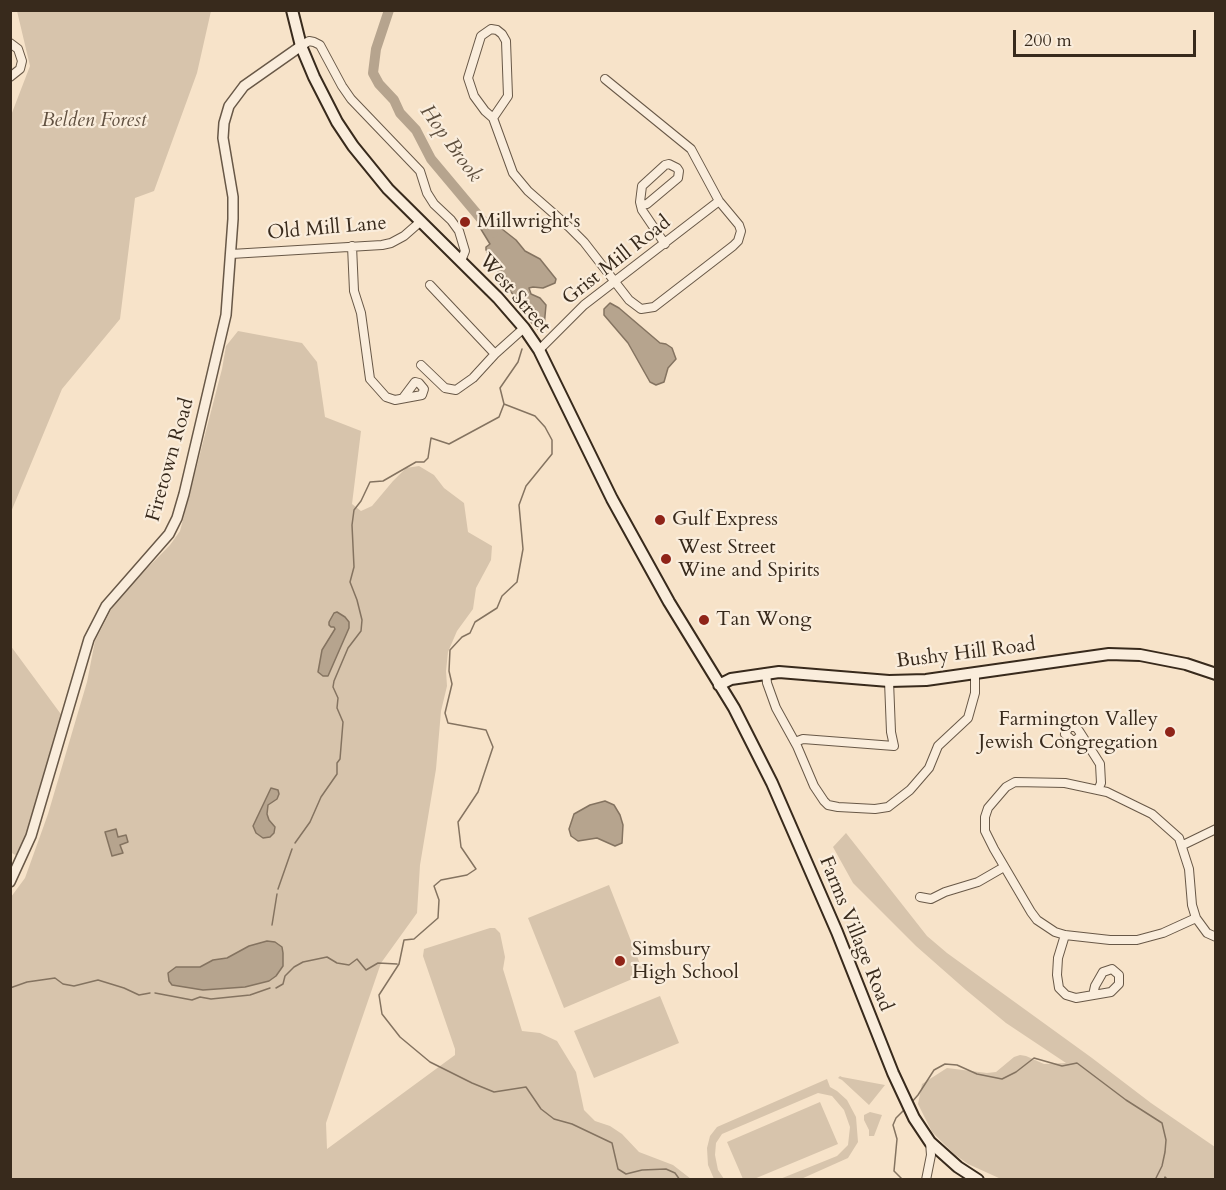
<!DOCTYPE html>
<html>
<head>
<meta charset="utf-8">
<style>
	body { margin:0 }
	#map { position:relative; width:1226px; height:1190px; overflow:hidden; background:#f7e3c9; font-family:Cardo,serif }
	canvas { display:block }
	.frame { position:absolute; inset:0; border:12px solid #382a1c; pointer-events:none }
	.scale { position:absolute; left:1013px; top:30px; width:183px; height:27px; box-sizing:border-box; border:3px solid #382a1c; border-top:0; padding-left:8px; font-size:18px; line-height:21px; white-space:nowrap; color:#382a1c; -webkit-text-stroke:4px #faeddc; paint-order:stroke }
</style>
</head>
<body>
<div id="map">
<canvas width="1226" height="1190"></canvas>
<div class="frame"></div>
<div class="scale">200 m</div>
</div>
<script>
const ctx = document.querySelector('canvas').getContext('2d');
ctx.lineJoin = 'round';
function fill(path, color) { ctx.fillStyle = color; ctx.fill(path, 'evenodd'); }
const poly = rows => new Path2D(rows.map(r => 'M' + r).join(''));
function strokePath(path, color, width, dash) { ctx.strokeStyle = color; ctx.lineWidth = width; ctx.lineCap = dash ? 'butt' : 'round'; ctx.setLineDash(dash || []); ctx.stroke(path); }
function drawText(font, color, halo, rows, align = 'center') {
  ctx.font = font + ' Cardo,serif'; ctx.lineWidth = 4.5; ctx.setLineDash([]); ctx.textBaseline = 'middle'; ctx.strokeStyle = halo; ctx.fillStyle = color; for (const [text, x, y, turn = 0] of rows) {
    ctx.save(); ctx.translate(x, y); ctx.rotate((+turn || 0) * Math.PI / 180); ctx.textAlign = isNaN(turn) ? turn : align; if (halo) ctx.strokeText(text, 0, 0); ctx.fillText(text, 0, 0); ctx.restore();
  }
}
const green = poly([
	[17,11,211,11,197,73,154,191,135,198,120,319,62,389,11,512,10,118,30,66],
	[238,331,302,343,317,362,325,417,361,431,352,504,361,511,372,506,393,481,406,468,419,466,434,475,444,488,464,503,468,532,492,546,491,560,476,588,473,609,457,631,448,652,446,671,447,686,441,711,436,769,420,865,417,913,381,963,326,1123,327,1149,455,1055,455,1049,423,956,424,949,490,928,495,928,500,933,505,957,503,969,522,1031,540,1033,557,1041,576,1072,584,1110,595,1121,610,1126,622,1134,639,1152,673,1165,691,1179,11,1180,11,897,25,878,48,814,87,682,95,641,112,608,122,594,170,545,180,531,222,369,226,346],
	[10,645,63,717,19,857,10,852],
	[846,833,927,936,947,953,1092,1058,1151,1103,1215,1147,1215,1179,1001,1179,968,1164,954,1154,932,1132,918,1104,922,1084,947,1068,987,1073,996,1072,1014,1057,1020,1055,1026,1056,1044,1064,1066,1063,1006,1023,966,990,916,946,853,883,833,847],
	[609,885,644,974,564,1008,528,918],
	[660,996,679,1043,594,1078,574,1031],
	[840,1076,842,1077,885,1085,869,1105,842,1080,838,1078],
	[827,1079,830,1087,837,1091,847,1100,856,1117,858,1142,848,1158,801,1179,780,1179,837,1156,848,1145,850,1127,844,1110,832,1096,818,1093,722,1134,716,1143,715,1155,718,1170,724,1179,714,1179,708,1165,707,1148,710,1136,717,1127],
	[820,1102,838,1144,754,1179,743,1179,727,1142],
	[870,1112,882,1115,874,1136,869,1136,869,1130,864,1120,864,1115]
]);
const water = poly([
	[491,217,501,223,502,229,516,240,525,251,540,259,556,279,555,283,543,288,533,287,529,288,531,294,540,298,546,305,544,327,540,331,531,322,531,316,528,310,508,289,486,250,486,247,490,244,479,226,491,217],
	[610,303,619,308,660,343,666,344,672,348,676,359,668,368,664,382,656,385,650,382,628,343,604,315,604,309,610,303],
	[337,612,345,617,349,622,349,628,328,676,323,676,318,672,322,650,335,629,334,627,331,627,329,625,329,622,334,613,337,612],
	[271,788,278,790,279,794,277,799,268,805,267,814,269,820,275,827,274,833,270,837,263,838,256,833,253,826,271,788],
	[605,801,614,805,620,815,623,825,622,843,615,846,597,838,578,841,571,836,569,829,574,814,590,805,605,801],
	[116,829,118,837,126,835,128,842,120,845,123,853,112,856,105,832,116,829],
	[267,941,275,942,282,947,283,953,283,966,276,976,269,981,245,987,203,990,172,985,169,981,168,973,176,967,200,967,213,960,227,958,249,946,267,941]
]);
const stream = poly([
	[522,349,518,362,500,388,504,404,535,416,545,427,552,440,552,454,526,486,519,505,523,549,517,582,502,596,497,608,475,622,470,633,462,637,450,650,449,671,452,684,445,713,448,723,486,730,493,747,478,792,458,822,461,847,476,869,467,875,441,880,434,886,439,900,438,918,414,939,404,940,399,964,379,995,382,1014,400,1037,430,1062,472,1083,494,1092,526,1087,541,1109,554,1119,572,1124,612,1143,618,1169,626,1174,642,1170,666,1169,675,1173,680,1180],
	[295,843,310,822,321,797,337,774,337,763,340,759,343,722,337,708,338,698,333,687,334,681,348,648,361,631,362,620,357,600,350,582,354,567,352,525,354,510,361,501,370,482,383,481,416,462,424,462,428,458,431,438,449,444,499,417,504,404],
	[278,889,292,849],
	[272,925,277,894],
	[10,988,27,982,55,978,63,984,74,986,98,980,124,988,139,995,150,993],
	[276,988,283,984,285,976,294,967,303,962,327,957,337,963,349,965,357,959,366,970,378,963,397,964],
	[155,993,192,1000,200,997,211,999,250,995,270,988],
	[911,1103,918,1095,934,1070,945,1064,957,1065,977,1074,1002,1079,1016,1072,1034,1058,1062,1066,1077,1063,1126,1100,1162,1123,1166,1140,1165,1152,1162,1166,1155,1180],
	[903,1180,894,1171,897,1139,893,1125,896,1118,906,1108],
	[1164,1180,1165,1177,1168,1180]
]);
const river = poly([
	[389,10,376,49,373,73,379,84,394,100,400,113,416,130,431,159,493,233]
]);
const minor = poly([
	[10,43,18,49,22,61,20,69,10,77],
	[301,46,309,41,314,42,320,45,342,86,351,99,420,171,427,193,434,204,451,220,459,231,465,251,461,261],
	[493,118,508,96,506,41,502,34,497,30,491,29,481,36,468,78,474,96,485,111,493,118,513,173,528,191,569,227,584,242,629,300,641,309,654,307,733,246,738,241,741,231,739,225,719,201,691,149,605,79],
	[641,205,647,204,678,178,679,171,677,168,669,164,665,165,642,186,640,202,642,210,665,244],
	[352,246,354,291,361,313,370,379,386,397,395,400,422,395,424,389,419,383,415,382,403,398],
	[231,254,382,245,391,243,404,236,420,222],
	[430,285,495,354],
	[539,350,584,305,719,201],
	[421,365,445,388,456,390,473,378,495,354,524,328],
	[766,673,767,683,776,708,797,746,814,786,824,801,828,805,838,807,875,809,888,807,910,790,929,768,938,746,968,718,975,693,975,675],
	[1081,735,1076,740,1072,740,1065,734,1069,727,1076,727,1079,731,1088,745,1100,764,1101,783,1098,790],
	[795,742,803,739,894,746,891,732,889,681],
	[1183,845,1216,829],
	[920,897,931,899,945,892,978,882,1004,867],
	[1196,918,1163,933,1137,940,1110,940,1065,935,1055,932,1037,920,1031,912,994,849,985,831,985,817,988,808,1006,787,1015,782,1065,783,1107,792,1152,814,1179,838,1189,869,1192,905,1196,918,1207,933,1216,937],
	[1065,935,1058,958,1057,975,1059,988,1066,995,1076,998,1111,992,1119,984,1119,975,1112,969,1103,972,1095,986,1093,995],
	[926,1180,931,1155,930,1142]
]);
const tertiary = poly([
	[10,882,31,836,89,639,106,606,169,534,177,518,184,494,226,315,233,219,233,197,223,138,224,123,229,106,244,86,301,46]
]);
const secondary = poly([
	[292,10,301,46,314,77,337,122,353,146,388,189,498,298,524,328,539,350,612,499,669,602,734,708,772,783,837,932,893,1073,914,1118,930,1142,958,1167,978,1180],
	[719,685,731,679,779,672,889,681,926,680,1109,654,1140,655,1186,664,1216,674]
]);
const markers = [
	[465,222,6,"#8f2418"],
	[660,520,6,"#8f2418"],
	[666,559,6,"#8f2418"],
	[704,620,6,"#8f2418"],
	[1170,732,6,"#8f2418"],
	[620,961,6,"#8f2418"]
];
const parkNames = [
	["Belden Forest",94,121]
];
const poiNames = [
	["Millwright's",477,222],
	["Gulf Express",672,520],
	["West Street",678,548],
	["Wine and Spirits",678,571],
	["Tan Wong",716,620],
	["Farmington Valley",1158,720,"right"],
	["Jewish Congregation",1158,743,"right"],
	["Simsbury",632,950],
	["High School",632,973]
];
const streetNames = [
	["Old Mill Lane",327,229,-5],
	["Grist Mill Road",617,261,-38],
	["West Street",514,294,49],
	["Firetown Road",171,460,-74],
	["Bushy Hill Road",966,654,-7],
	["Farms Village Road",855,934,68]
];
const waterNames = [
	["Hop Brook",450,144,54]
];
fill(green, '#d7c4ac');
fill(water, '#b6a48e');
strokePath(water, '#847360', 1.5);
strokePath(stream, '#847360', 1.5);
strokePath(river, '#b6a48e', 10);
strokePath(minor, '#685847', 10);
strokePath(tertiary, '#685847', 12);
strokePath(secondary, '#382a1c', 14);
strokePath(minor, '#faeddc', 8);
strokePath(tertiary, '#faeddc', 9);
strokePath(secondary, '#faeddc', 10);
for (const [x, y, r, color] of markers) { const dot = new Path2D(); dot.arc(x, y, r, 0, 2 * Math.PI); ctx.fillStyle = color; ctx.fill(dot); strokePath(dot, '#faeddc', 2); }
drawText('italic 20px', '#605040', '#faeddc', parkNames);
drawText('20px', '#382a1c', '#faeddc', poiNames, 'left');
drawText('20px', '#382a1c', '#faeddc', streetNames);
drawText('italic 21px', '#5e4f3e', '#faeddc', waterNames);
</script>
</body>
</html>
